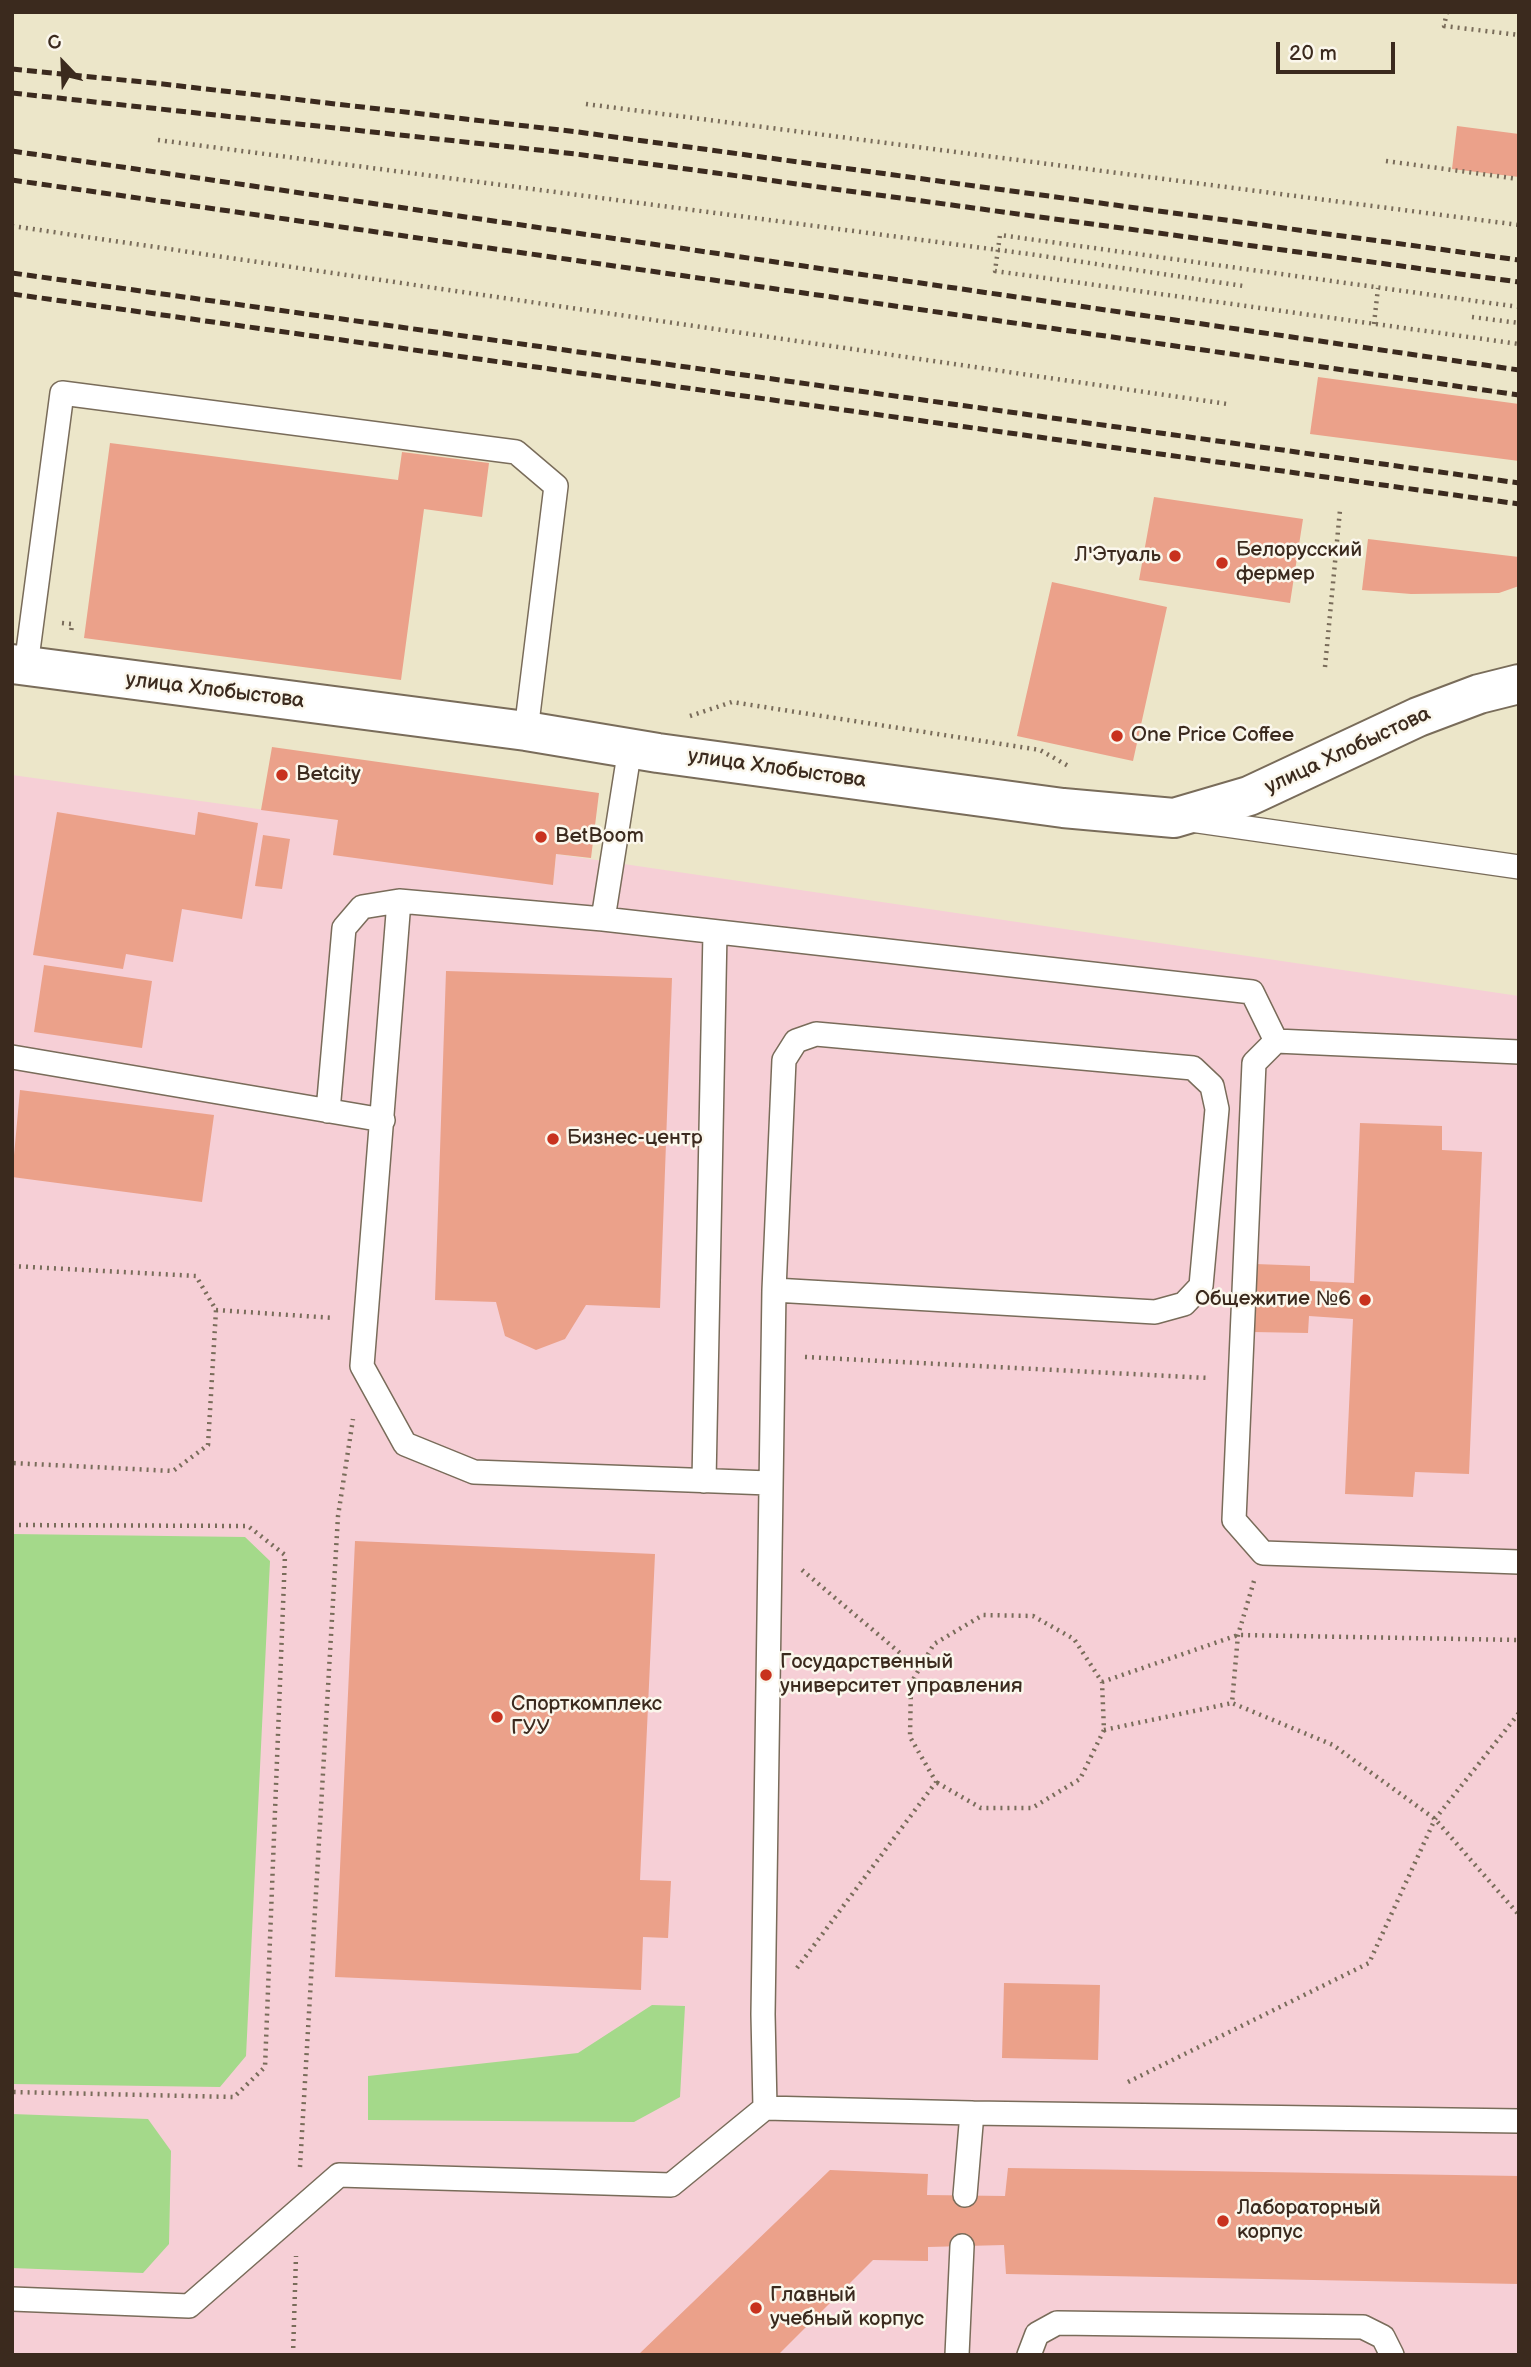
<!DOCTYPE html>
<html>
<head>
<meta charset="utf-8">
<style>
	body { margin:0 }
	#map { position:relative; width:1531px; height:2367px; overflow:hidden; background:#ece6c9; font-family:"Balsamiq Sans",sans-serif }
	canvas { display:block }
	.frame { position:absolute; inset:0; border:14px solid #3b2a1e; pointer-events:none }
	.north { position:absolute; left:28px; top:28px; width:70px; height:70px; -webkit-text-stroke:5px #fbf7ec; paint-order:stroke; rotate:337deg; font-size:19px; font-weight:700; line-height:28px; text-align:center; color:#3b2a1e }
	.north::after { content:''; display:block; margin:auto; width:24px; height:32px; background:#3b2a1e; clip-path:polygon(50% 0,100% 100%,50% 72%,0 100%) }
	.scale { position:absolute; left:1276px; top:42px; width:119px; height:32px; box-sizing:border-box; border:4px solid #3b2a1e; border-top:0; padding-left:9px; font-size:21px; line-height:24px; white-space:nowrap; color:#3b2a1e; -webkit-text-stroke:5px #fbf7ec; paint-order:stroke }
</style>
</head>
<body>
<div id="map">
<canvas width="1531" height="2367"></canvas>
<div class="frame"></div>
<div class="north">С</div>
<div class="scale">20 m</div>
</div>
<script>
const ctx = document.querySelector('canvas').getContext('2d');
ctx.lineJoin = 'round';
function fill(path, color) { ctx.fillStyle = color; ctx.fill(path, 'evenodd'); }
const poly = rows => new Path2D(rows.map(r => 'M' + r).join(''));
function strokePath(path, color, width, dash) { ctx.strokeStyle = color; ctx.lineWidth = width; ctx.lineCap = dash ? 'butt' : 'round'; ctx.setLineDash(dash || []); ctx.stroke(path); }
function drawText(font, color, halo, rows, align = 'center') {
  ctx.font = font + ' "Balsamiq Sans",sans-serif'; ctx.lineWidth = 5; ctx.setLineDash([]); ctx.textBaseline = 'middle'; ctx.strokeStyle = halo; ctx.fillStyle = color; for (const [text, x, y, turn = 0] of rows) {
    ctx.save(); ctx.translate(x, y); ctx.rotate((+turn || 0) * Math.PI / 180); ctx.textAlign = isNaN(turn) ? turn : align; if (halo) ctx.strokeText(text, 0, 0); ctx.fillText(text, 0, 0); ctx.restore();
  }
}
const built = poly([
	[12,775,338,820,553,884,556,854,1519,996,1519,2355,12,2355]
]);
const green = poly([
	[12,1534,245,1537,270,1561,246,2056,220,2087,12,2084],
	[652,2005,685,2006,680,2097,634,2122,368,2120,368,2076,578,2053],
	[12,2114,148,2119,171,2151,169,2244,143,2273,12,2268]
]);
const building = poly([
	[1457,126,1519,134,1519,177,1452,169],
	[1318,377,1519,404,1519,461,1310,434],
	[110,443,398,480,402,452,489,463,482,517,424,509,401,680,84,638],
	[1154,497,1303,519,1290,603,1139,580],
	[1368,539,1519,557,1519,586,1499,593,1411,594,1362,590],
	[1052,582,1167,607,1133,761,1017,736],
	[272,747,599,793,591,858,556,854,553,885,333,855,338,820,261,810],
	[57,812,195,835,198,812,258,823,242,919,182,909,173,962,126,954,123,969,33,955],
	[263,835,290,839,282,889,255,886],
	[44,965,152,981,142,1048,34,1032],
	[446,971,672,978,660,1308,586,1305,565,1339,536,1350,505,1336,496,1302,435,1300],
	[20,1090,214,1115,202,1202,12,1177],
	[1360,1123,1442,1126,1442,1150,1482,1152,1469,1474,1415,1472,1413,1497,1345,1494,1353,1319,1309,1316,1308,1333,1253,1332,1255,1264,1310,1266,1310,1281,1354,1283],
	[355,1541,655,1554,640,1880,671,1881,668,1938,643,1937,641,1990,335,1977],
	[1004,1983,1100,1985,1098,2060,1002,2058],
	[1008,2168,1519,2176,1519,2284,1006,2274,1004,2245,928,2247,928,2261,873,2260,778,2355,638,2355,830,2170,928,2174,927,2195,1005,2196]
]);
const path = poly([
	[1447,12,1444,26,1519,35],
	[586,104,1519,225],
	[158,140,1029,254,1243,286],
	[1386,161,1519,179],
	[12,226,1227,404],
	[1519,307,1000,235,995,271,1519,344],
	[1472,317,1519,323],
	[1374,324,1378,288],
	[62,623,72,624,71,633],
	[1325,667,1340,510],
	[690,716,732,702,1040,750,1070,767],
	[12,1266,196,1276,216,1310,208,1445,173,1471,12,1463],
	[216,1310,334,1318],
	[805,1357,1208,1378],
	[12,1525,248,1526,285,1555,265,2067,234,2097,12,2092],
	[802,1570,919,1669],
	[1254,1581,1238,1635,1232,1703,1333,1745,1435,1819,1519,1915],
	[1102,1682,1238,1635,1519,1640],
	[1104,1730,1232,1703],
	[797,1968,936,1782,910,1737,911,1683,934,1644,983,1615,1033,1616,1074,1639,1102,1682,1104,1730,1080,1779,1032,1808,981,1808,936,1782],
	[1128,2082,1369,1963,1435,1819,1519,1713],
	[300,2167,338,1516,353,1419],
	[293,2355,296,2256]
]);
const service = poly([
	[26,666,62,393,516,452,556,486,526,731],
	[1191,820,1519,867],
	[603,919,630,748],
	[816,1034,1193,1068,1212,1086,1217,1109,1201,1286,1184,1304,1155,1312,774,1290,784,1060,796,1041,816,1034],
	[1519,1052,1276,1041,1254,1063,1234,1520,1263,1553,1519,1562],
	[12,1057,383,1120],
	[328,1111,344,928,362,907,399,901],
	[774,1290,763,2014,765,2108,972,2113,965,2195],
	[704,1481,715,932],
	[769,1483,474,1472,405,1444,362,1366,399,901,603,919,1252,992,1276,1041],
	[972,2113,1519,2121],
	[12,2299,189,2306,339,2175,671,2185,765,2108],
	[957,2355,962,2246],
	[1029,2355,1037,2334,1057,2323,1363,2327,1383,2337,1392,2355]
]);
const minor = poly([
	[12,664,526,731,658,753,1063,808,1174,818,1249,796,1418,717,1479,694,1519,684]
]);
const rail = poly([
	[12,69,163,84,578,132,1519,260],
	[12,93,576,154,1519,282],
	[12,151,1519,370],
	[12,180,1519,395],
	[12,273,1519,483],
	[12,294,1519,504]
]);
const markers = [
	[1175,556,7,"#c8321e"],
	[1222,563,7,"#c8321e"],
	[1117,736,7,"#c8321e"],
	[282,775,7,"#c8321e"],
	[541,837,7,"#c8321e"],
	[553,1139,7,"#c8321e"],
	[1365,1300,7,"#c8321e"],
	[766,1675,7,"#c8321e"],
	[497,1717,7,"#c8321e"],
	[1223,2221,7,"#c8321e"],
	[756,2308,7,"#c8321e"]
];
const poiNames = [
	["Белорусский",1236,551],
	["фермер",1236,575],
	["Л'Этуаль",1161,556,"right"],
	["One Price Coffee",1131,736],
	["Betcity",296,775],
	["BetBoom",555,837],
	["Бизнес-центр",567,1139],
	["Общежитие №6",1351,1300,"right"],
	["Государственный",780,1663],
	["университет управления",780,1687],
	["Спорткомплекс",511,1705],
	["ГУУ",511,1729],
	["Лабораторный",1237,2209],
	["корпус",1237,2233],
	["Главный",770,2296],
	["учебный корпус",770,2320]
];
const streetNames = [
	["улица Хлобыстова",215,691,7],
	["улица Хлобыстова",1348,751,-25],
	["улица Хлобыстова",777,769,8]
];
fill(built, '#f6cfd6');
fill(green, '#a4d98a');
fill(building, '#eba18a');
strokePath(service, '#796c5a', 26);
strokePath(minor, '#796c5a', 42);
strokePath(path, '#796c5a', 4.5, [2, 5]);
strokePath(service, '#fff', 23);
strokePath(minor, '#fff', 38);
strokePath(rail, '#3b2a1e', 5, [10, 5]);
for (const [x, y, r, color] of markers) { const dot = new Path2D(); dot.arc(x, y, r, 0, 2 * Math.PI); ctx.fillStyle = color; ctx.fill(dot); strokePath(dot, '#fbf7ec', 2.5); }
drawText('21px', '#3b2a1e', '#fbf7ec', poiNames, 'left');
drawText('21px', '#3b2a1e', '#fbf7ec', streetNames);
</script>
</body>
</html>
